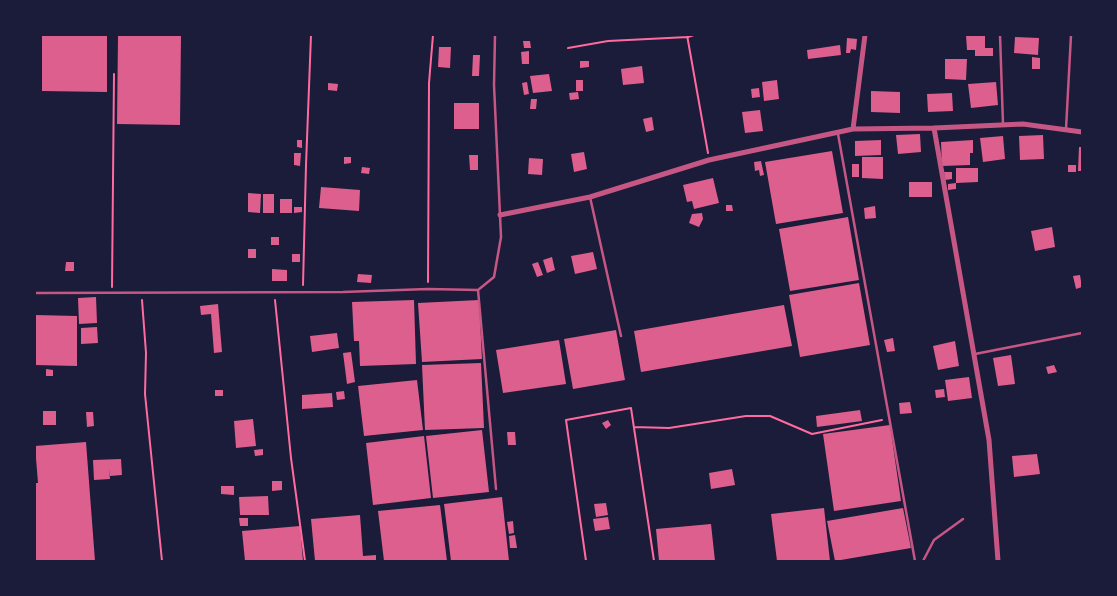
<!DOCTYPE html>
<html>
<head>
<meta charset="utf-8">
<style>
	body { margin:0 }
	#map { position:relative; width:1117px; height:596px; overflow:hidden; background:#1b1b3a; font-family:Spectral,serif }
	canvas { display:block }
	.frame { position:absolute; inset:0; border:36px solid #1b1b3a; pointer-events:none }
</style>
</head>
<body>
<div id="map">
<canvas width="1117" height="596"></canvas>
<div class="frame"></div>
</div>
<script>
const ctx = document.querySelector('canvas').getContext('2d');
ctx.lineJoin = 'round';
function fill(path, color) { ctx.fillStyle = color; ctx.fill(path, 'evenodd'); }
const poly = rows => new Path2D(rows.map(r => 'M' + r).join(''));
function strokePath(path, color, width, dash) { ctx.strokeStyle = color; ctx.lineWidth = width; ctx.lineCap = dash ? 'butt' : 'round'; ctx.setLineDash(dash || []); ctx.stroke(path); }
const building = poly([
	[42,35,107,35,107,92,42,91],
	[118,35,181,35,180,125,117,124],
	[966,35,985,35,985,48,993,48,993,56,975,56,975,50,967,50],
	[1015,37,1039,38,1038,55,1014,53],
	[847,38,857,39,856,50,851,49,850,53,846,53],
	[523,41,530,41,531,48,524,48],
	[840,45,841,55,808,59,807,50],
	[439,47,451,47,450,68,438,67],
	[529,51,529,64,522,64,521,52],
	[473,55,480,55,479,76,472,76],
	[1032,57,1040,58,1040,69,1032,69],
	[945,59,967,59,966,80,945,79],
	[580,61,589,61,589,67,580,68],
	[642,66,644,83,623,85,621,69],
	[549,74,552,91,533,93,530,76],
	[576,80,583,80,583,91,576,91],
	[777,80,779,99,764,101,762,82],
	[527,82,529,94,524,95,522,83],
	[996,82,998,105,971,108,968,84],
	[328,83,338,84,337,91,328,90],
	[759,88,760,97,752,98,751,89],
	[871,91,900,92,900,113,871,112],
	[578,92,579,99,570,100,569,93],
	[952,93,953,111,928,112,927,94],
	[531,99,537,99,536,109,530,109],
	[454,103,479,103,479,129,454,129],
	[760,110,763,131,745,133,742,112],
	[652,117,654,130,646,132,643,119],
	[920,134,921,152,898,154,896,135],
	[1043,135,1044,159,1020,160,1019,136],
	[1003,136,1005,159,983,162,980,138],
	[297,140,302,140,302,148,297,147],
	[881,140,881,155,855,156,855,141],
	[973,140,973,153,970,153,970,165,942,166,941,142],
	[1079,147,1082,147,1082,171,1078,171],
	[832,151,843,213,776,224,765,162],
	[584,152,587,169,574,172,571,154],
	[294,153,301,153,300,166,294,165],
	[469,155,478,155,478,170,470,170],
	[344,157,351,157,351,163,344,164],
	[862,157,883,157,883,179,862,178],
	[529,158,543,159,542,175,528,174],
	[761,161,764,175,760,176,759,170,755,171,754,162],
	[852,164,859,164,859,177,852,177],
	[1068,165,1076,165,1076,172,1068,172],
	[362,167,370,168,369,174,361,173],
	[956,168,978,168,978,182,956,183],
	[944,172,952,172,952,179,945,180],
	[713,178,719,203,694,209,692,201,687,202,683,185],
	[909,182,932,182,932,197,909,197],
	[956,183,956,189,948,190,948,184],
	[321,187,360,190,359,211,319,208],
	[248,193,261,194,260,213,248,212],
	[263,194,274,194,274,213,263,213],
	[280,199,292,199,292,213,280,213],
	[726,205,732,205,733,211,726,211],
	[875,206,876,218,865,219,864,208],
	[294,207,302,207,302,212,294,213],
	[702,213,703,219,699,227,689,223,692,214],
	[848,217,859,280,790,291,779,229],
	[1052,227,1055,247,1035,251,1031,231],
	[271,237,279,237,279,245,271,245],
	[248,249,256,249,256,258,248,258],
	[593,252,597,269,575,274,571,256],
	[292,254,300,254,300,262,292,262],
	[552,257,555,270,547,273,543,260],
	[66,262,74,262,74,271,65,271],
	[538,262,543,275,537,277,532,264],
	[272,269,287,270,287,281,272,281],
	[358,274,372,275,371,283,357,282],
	[1080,275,1082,287,1076,289,1073,276],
	[859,283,870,345,800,357,789,295],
	[96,297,97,323,79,324,78,298],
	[414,300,416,364,360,366,359,341,354,341,352,302],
	[479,300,482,359,422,362,418,303],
	[218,304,222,352,214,353,211,314,201,315,200,306],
	[784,305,792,346,641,372,634,331],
	[35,315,77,316,77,366,35,365],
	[97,327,98,343,81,344,81,328],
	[616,330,625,380,573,389,564,339],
	[337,333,339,348,312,352,310,336],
	[893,338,895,351,887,352,884,340],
	[559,340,566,384,503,393,496,350],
	[955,341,959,366,938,370,933,346],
	[351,352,355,382,347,384,343,353],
	[1011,355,1015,384,998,386,993,358],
	[481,363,484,428,425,430,422,365],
	[1054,365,1057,372,1048,374,1046,367],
	[46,369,53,370,53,376,46,376],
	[969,377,972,398,948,401,945,380],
	[417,380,423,430,364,436,358,386],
	[944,389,945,397,936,398,935,390],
	[215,390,223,390,223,396,215,396],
	[344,391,345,399,337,400,336,392],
	[332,393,333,407,302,409,302,395],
	[910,402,912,413,900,414,899,403],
	[860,410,862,421,817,427,816,416],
	[43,411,56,411,56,425,43,425],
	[86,412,93,412,94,426,87,427],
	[253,419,256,446,236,448,234,421],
	[608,420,611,425,606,429,602,423],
	[890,425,901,501,834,511,823,434],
	[482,430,489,492,433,498,426,436],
	[507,432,515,432,516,445,508,445],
	[424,436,431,498,373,505,366,443],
	[86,442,95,561,35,561,35,483,38,483,35,446],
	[263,449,263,455,255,456,254,450],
	[1037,454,1040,474,1014,477,1012,456],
	[121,459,122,475,110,476,109,468,110,479,94,480,93,460],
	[732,469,735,485,711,489,709,473],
	[272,481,282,481,282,490,272,491],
	[221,486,234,486,234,495,221,494],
	[268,496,269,515,240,515,239,497],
	[502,497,509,561,451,561,444,504],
	[606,503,608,515,596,517,594,504],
	[440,505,447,561,384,561,378,511],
	[824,508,830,561,777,561,771,514],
	[903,508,911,548,835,561,827,521],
	[360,515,363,556,376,555,376,561,315,561,311,519],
	[608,517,610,529,595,531,593,519],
	[239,518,248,518,248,526,240,526],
	[513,521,514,533,509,534,507,522],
	[711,524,715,561,659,561,656,529],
	[300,526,303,561,245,561,242,531],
	[515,535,517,548,510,548,509,536]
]);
const path = poly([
	[687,35,708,153],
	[568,48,608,41,688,37,694,35],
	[428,282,429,83,433,35],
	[303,285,306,165,311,35],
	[112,287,114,74],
	[142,300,146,353,145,394,162,561],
	[275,300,291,458,305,561],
	[634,427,669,428,746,416,770,416,812,434,882,420],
	[586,561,566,420,631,408,654,561]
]);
const service = poly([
	[1000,35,1003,124],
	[1066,129,1071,35],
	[838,134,915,561],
	[590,197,621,336],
	[478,290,496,489],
	[35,293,343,292,428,289,478,290,494,277,501,237,494,85,495,35],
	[975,354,1082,333],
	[923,561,934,540,963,519]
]);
const minor = poly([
	[934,128,989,440,998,561],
	[853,129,865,35],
	[500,215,590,197,709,160,853,129,934,128,1023,124,1082,132]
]);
fill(building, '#dd5f8e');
strokePath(path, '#ff6b9d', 2);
strokePath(service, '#c65784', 2.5);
strokePath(minor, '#c65784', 5);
</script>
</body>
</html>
